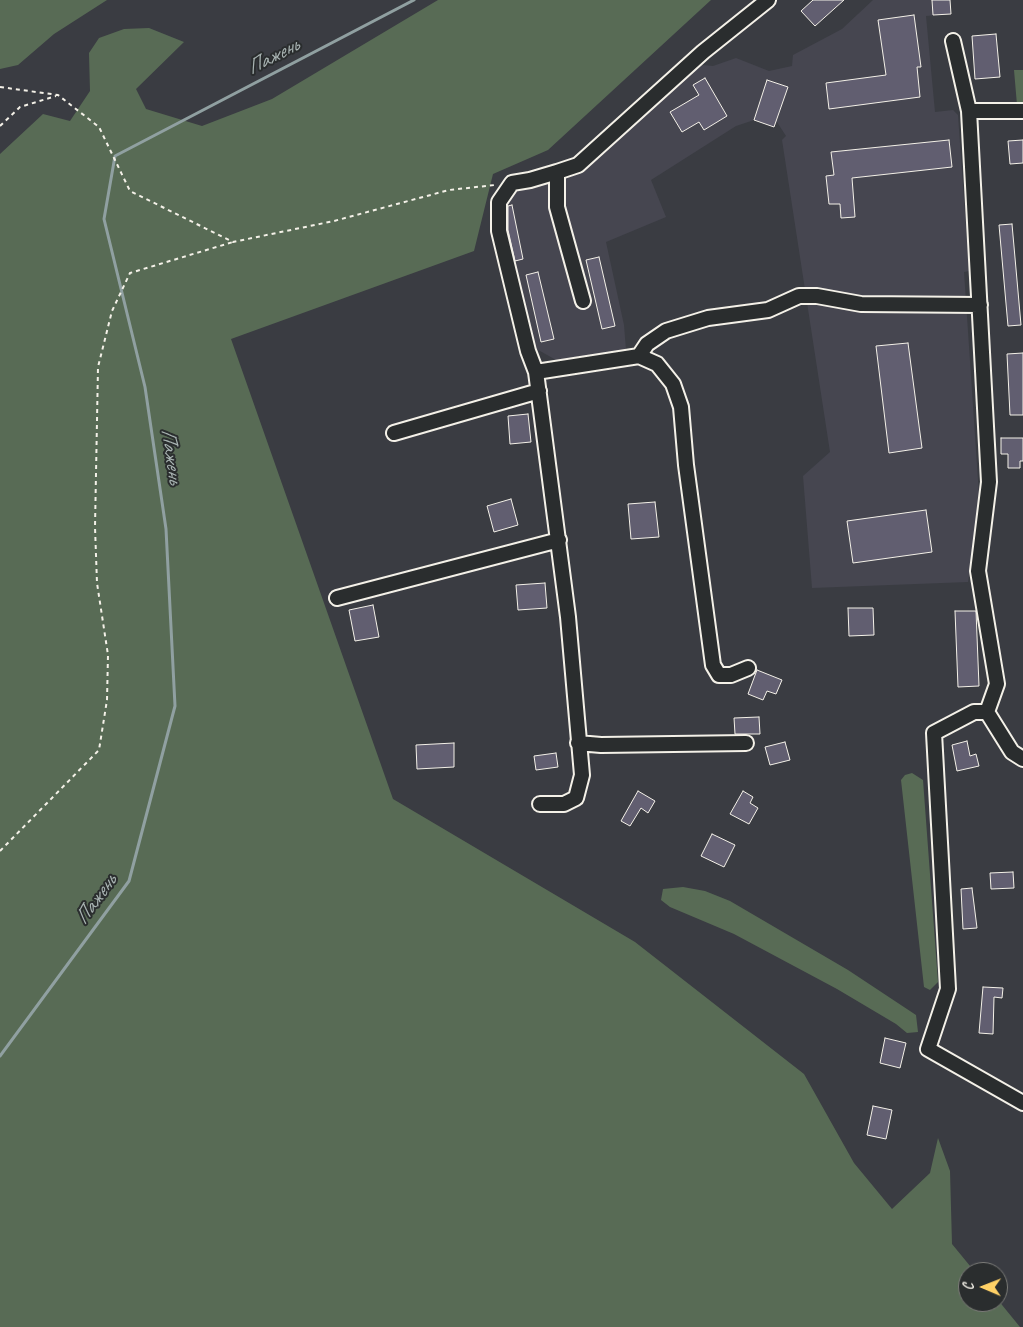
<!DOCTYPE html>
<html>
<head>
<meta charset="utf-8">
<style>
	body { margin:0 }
	#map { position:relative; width:1023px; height:1327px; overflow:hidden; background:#3a3c42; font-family:Caveat,sans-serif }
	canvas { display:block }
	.north { position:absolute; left:958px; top:1262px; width:50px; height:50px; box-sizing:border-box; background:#2a2d2e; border:1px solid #7b7b78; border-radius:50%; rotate:271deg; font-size:14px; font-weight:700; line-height:20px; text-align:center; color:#f4f1e8 }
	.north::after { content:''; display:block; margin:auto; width:18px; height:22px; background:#ffd166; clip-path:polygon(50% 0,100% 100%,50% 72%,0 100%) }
</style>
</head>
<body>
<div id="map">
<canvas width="1023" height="1327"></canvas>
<div class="north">С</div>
</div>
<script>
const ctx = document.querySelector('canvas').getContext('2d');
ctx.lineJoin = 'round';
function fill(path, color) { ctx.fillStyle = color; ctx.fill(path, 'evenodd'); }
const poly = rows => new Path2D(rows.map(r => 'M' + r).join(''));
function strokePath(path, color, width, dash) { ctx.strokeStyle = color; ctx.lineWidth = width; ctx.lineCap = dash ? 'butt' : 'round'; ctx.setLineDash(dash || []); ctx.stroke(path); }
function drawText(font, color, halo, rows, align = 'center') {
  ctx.font = font + ' Caveat,sans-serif'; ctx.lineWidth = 4; ctx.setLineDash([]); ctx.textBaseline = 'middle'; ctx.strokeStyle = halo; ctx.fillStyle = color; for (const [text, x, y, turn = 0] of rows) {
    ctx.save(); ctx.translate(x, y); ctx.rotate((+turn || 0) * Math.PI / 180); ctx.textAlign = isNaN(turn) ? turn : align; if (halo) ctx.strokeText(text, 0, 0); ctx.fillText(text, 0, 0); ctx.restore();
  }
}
const built = poly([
	[873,0,950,0,951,14,926,16,935,112,953,110,958,115,969,271,964,272,980,510,968,582,812,588,803,476,830,452,782,140,786,136,777,122,774,127,754,120,736,126,651,180,666,217,606,242,624,325,626,350,556,360,533,347,503,207,513,190,564,178,583,168,702,65,713,66,736,58,769,71,792,66,793,55,842,29]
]);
const green = poly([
	[0,0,107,0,54,34,18,65,0,69],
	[438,0,711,0,548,150,493,174,474,251,231,339,393,799,635,942,804,1074,854,1163,892,1209,930,1173,938,1138,950,1171,952,1244,975,1272,968,1272,968,1302,998,1302,998,1300,1020,1327,0,1327,0,154,43,114,70,121,90,91,89,53,99,38,124,29,149,28,184,42,136,89,146,109,202,126,272,99],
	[1014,70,1023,70,1023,104,1017,105],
	[912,773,923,780,938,982,930,990,924,987,901,780,905,775],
	[683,887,705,891,730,901,848,970,916,1015,918,1032,907,1033,896,1024,837,989,734,934,670,907,661,900,663,889]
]);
const stream = poly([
	[0,1056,129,881,175,706,166,529,145,387,104,219,115,156,414,0]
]);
const building = poly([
	[813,0,844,0,815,26,801,11,813,0],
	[932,0,950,0,951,14,933,15,932,0],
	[914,15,921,67,917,67,920,97,829,109,826,83,886,75,878,20,914,15],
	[996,34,1000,77,975,79,972,36,996,34],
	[705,78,727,116,704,130,699,122,682,132,670,112,699,95,693,85,705,78],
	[767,80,788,87,774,127,754,120,767,80],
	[949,140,952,167,852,178,855,217,841,218,840,204,829,204,826,176,834,175,831,152,949,140],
	[1023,140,1023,163,1010,164,1008,141,1023,140],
	[512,205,523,259,515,261,508,230,508,206,512,205],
	[1012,224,1021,325,1008,326,999,225,1012,224],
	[599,257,615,326,602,329,586,260,599,257],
	[538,272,554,339,541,342,526,275,538,272],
	[908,343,922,448,889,453,876,346,908,343],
	[1023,353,1023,415,1010,415,1007,354,1023,353],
	[528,414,531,442,510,444,508,416,528,414],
	[1001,438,1023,438,1023,461,1020,461,1020,468,1008,468,1008,454,1001,454,1001,438],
	[511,499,518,525,494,532,487,506,511,499],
	[655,502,659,537,631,539,628,504,655,502],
	[926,510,932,552,853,563,847,521,926,510],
	[545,583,547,608,518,610,516,585,545,583],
	[373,605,379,637,355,641,349,610,373,605],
	[848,608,873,608,874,635,849,636,848,608],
	[955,611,976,611,979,686,958,687,955,611],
	[757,670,782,680,776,694,767,691,763,700,748,694,757,670],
	[759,717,760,734,735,734,734,718,759,717],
	[967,741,970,756,976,754,979,766,957,771,952,745,967,741],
	[785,742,790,760,770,765,765,747,785,742],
	[454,743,454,767,417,769,416,745,454,743],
	[556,753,558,767,536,770,534,756,556,753],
	[638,791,655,801,648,813,641,808,630,826,621,821,638,791],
	[743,791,753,797,750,803,758,808,749,824,730,814,743,791],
	[712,834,735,845,724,867,701,856,712,834],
	[1013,872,1014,888,991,889,990,873,1013,872],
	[972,888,977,928,963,929,961,889,972,888],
	[983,987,1003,988,1002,998,994,997,993,1034,979,1033,983,987],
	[885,1038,906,1043,900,1068,880,1063,885,1038],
	[873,1106,892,1110,886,1139,867,1135,873,1106]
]);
const path = poly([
	[0,87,58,95,99,127,130,191,233,242,334,221,449,190,495,185],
	[0,126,20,107,56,96],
	[0,851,99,750,107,700,108,655,97,583,95,527,98,367,112,311,130,273,233,242]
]);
const minor = poly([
	[953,41,969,111,989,482,978,571,997,684,987,712,1012,752,1023,759],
	[969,111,1023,111],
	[583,301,557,207,557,172,578,165,703,52,768,0],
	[639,356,647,344,666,331,708,318,768,310,799,296,817,296,861,304,980,305],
	[536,372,639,356,657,364,673,384,681,407,686,465,713,665,719,675,731,675,748,668],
	[394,433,539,391],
	[337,598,559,540],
	[987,712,974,712,934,733,948,989,928,1049,1023,1103],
	[578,743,601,745,746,743],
	[540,804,564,804,576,798,582,775,568,617,536,372,528,351,499,231,499,202,512,183,530,180,557,172]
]);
const waterNames = [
	["Пажень",273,57,-27],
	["Пажень",171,456,82],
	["Пажень",96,900,-54]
];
fill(built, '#464650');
fill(green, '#586b55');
strokePath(stream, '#90a0a1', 3);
fill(building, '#615e70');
strokePath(building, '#f4f1e8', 1);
strokePath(minor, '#f4f1e8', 18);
strokePath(path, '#f4f1e8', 2, [4, 4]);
strokePath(minor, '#2a2d2e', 14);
drawText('italic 21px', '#a9b4b3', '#2a2d2e', waterNames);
</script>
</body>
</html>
